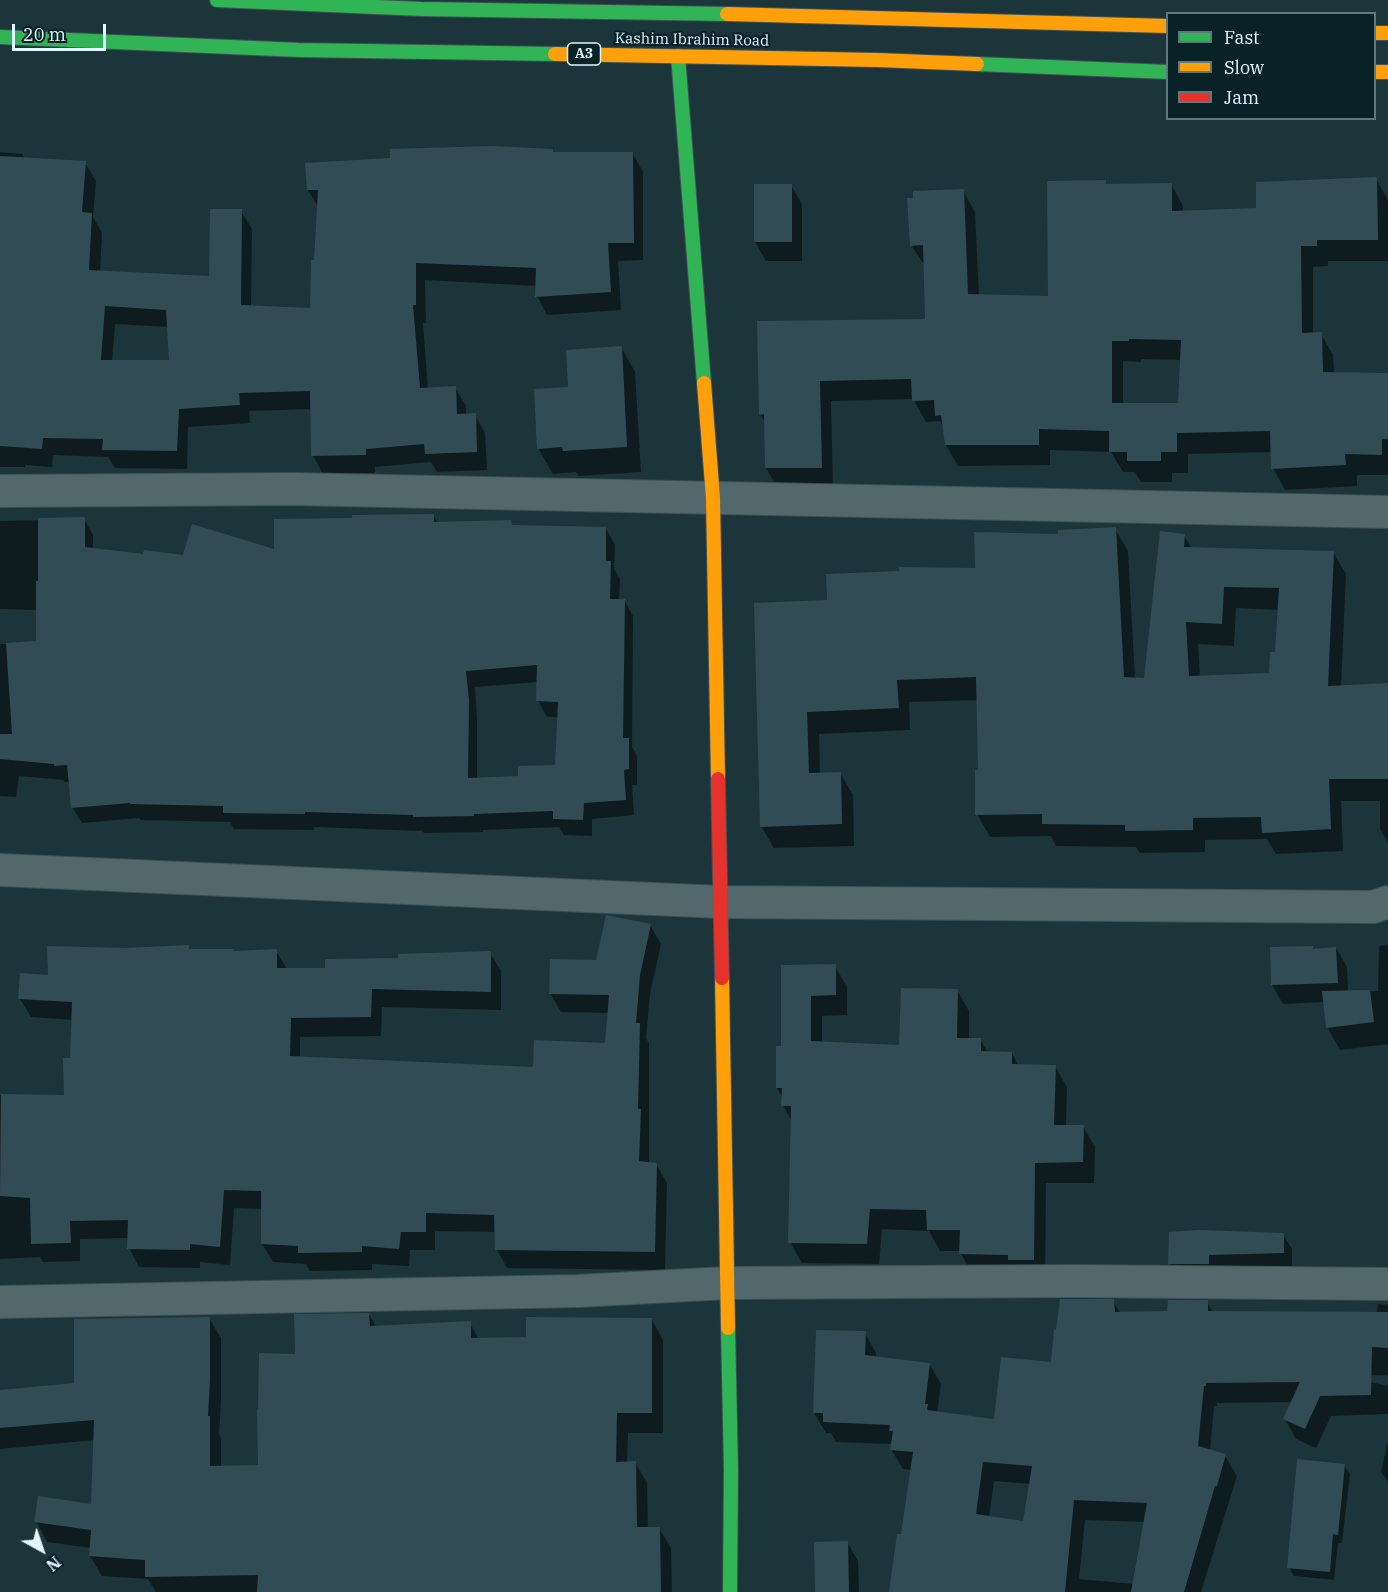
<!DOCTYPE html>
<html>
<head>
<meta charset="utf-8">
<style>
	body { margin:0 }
	#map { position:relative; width:1388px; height:1592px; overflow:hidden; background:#1c353a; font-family:"IBM Plex Serif",serif }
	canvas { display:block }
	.legend { position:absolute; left:1166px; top:12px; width:210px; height:108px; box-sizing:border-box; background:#092228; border:2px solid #5f787e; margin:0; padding:8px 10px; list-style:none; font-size:18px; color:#e1f8ff }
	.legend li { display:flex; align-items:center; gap:12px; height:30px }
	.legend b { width:30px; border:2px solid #5f787e }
	.north { position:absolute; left:12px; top:1520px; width:60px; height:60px; -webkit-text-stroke:4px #092228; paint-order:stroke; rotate:140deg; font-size:16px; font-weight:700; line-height:24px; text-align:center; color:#e1f8ff }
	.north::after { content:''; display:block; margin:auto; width:21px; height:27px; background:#e1f8ff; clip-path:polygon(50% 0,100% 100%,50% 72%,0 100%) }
	.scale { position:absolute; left:12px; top:24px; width:94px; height:27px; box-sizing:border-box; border:3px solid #e1f8ff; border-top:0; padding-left:8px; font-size:18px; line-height:21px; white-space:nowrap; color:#e1f8ff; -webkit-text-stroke:4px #092228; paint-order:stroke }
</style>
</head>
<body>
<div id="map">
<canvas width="1388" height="1592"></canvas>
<ul class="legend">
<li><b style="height:8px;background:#30b455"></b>Fast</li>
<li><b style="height:8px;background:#ff9f0a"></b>Slow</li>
<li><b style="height:8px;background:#e5322d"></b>Jam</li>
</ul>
<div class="north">N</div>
<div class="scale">20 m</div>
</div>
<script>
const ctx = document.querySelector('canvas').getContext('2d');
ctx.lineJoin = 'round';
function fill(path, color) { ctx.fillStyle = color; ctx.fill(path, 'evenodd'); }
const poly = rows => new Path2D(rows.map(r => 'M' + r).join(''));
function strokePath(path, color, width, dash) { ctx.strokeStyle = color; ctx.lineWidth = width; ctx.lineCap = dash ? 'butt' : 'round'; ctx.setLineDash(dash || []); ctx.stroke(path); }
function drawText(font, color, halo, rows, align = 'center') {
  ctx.font = font + ' "IBM Plex Serif",serif'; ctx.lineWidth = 4.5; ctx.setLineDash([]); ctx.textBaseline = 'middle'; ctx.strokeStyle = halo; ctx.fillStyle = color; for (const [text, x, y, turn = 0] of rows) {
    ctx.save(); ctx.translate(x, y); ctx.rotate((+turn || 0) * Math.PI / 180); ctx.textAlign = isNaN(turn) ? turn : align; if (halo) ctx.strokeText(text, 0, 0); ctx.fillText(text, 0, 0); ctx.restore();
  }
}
const shadow = poly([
	[553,151,554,154,633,154,643,172,643,260,618,261,621,310,547,315,537,296,537,286,425,280,426,323,423,323,428,389,455,388,466,406,466,415,475,415,485,433,487,470,437,472,431,462,375,467,375,473,323,474,313,456,312,409,249,411,250,423,188,427,187,469,115,468,108,457,53,455,52,467,25,465,25,467,0,467,0,152,22,154,25,159,85,163,96,181,93,217,102,233,100,272,211,278,241,211,252,229,251,307,311,310,318,207,308,190],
	[115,324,169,327,170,362,112,362],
	[1376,179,1388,200,1388,261,1328,261,1328,266,1313,267,1313,334,1321,334,1333,355,1334,373,1388,374,1388,475,1357,475,1357,486,1285,490,1273,468,1272,452,1188,454,1188,473,1172,473,1172,482,1141,482,1135,472,1123,472,1111,452,1050,450,1050,465,958,466,946,445,944,429,940,421,926,422,913,399,831,401,833,489,778,489,766,468,766,424,760,414,927,320,925,266,911,245,963,191,975,212,979,296,1050,297,1105,182,1108,186,1171,184,1183,206,1183,212,1258,209],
	[1141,359,1182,360,1180,404,1123,405,1123,361,1141,362],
	[791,185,802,204,802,261,766,261,755,242],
	[621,347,635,372,641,472,579,476,576,472,553,474,538,448,570,389],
	[433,515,438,523,511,522,513,527,606,529,615,545,614,569,620,579,619,600,624,600,633,616,632,747,637,756,637,785,632,785,634,815,592,819,592,836,564,835,559,827,483,830,483,832,424,833,422,831,314,827,314,830,234,829,230,822,141,820,139,818,82,823,72,807,70,782,65,782,63,780,19,776,16,797,0,796,0,644,38,643,38,610,0,609,0,521,84,519,93,535,93,550,145,555,184,556,275,551,354,520],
	[538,682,538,701,547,717,559,717,557,766,520,778,477,780,477,718,475,687],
	[1115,529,1128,551,1135,679,1145,679,1184,536,1192,549,1333,552,1346,574,1341,687,1388,684,1388,843,1380,829,1380,801,1341,801,1343,851,1276,854,1267,839,1205,840,1205,852,1140,853,1136,847,1056,846,1051,836,990,837,977,814,979,771,978,700,909,702,910,730,819,734,820,774,840,773,853,795,854,846,774,848,761,826,828,601,976,569,1059,535],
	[1236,608,1279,610,1277,654,1270,674,1200,677,1198,644,1234,646],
	[650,925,661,944,650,994,646,1038,649,1043,649,1164,656,1164,667,1183,665,1270,507,1268,497,1250,496,1232,435,1231,435,1250,410,1250,409,1266,372,1264,372,1270,310,1271,306,1264,273,1262,262,1244,263,1209,234,1208,230,1265,200,1262,200,1268,139,1267,129,1248,129,1238,80,1239,80,1261,43,1262,40,1257,0,1259,0,1095,65,1096,71,1059,73,1020,31,1017,20,999,49,977,125,949,188,946,190,951,235,952,276,951,287,969,326,970,400,960,490,953,501,971,501,1010,382,1007,381,1036,300,1037,300,1058,535,1068,607,1044,609,1013,561,1012,550,993],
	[1388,945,1388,1044,1340,1050,1327,1027,1325,1002,1283,1004,1272,985,1312,947,1314,951,1336,948,1347,967,1348,992,1378,991,1379,946],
	[782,966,835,966,847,987,847,1015,822,1016,822,1043,900,1046,957,990,969,1011,969,1039,980,1039,988,1053,1012,1053,1018,1065,1055,1066,1067,1087,1066,1126,1083,1126,1095,1147,1094,1183,1046,1183,1045,1280,973,1275,961,1254,961,1251,940,1251,929,1231,882,1229,879,1264,802,1263,790,1242,792,1122,783,1105,783,1098,777,1088,777,1047,782,1047],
	[1283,1234,1292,1249,1292,1268,1179,1279,1170,1264],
	[1113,1301,1121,1314,1169,1312,1207,1302,1213,1313,1377,1313,1378,1304,1388,1305,1388,1375,1343,1376,1388,1386,1388,1414,1331,1416,1316,1448,1296,1439,1285,1419,1293,1402,1217,1403,1217,1406,1214,1406,1210,1451,1225,1456,1237,1476,1201,1592,891,1592,903,1536,912,1470,903,1469,891,1449,892,1444,836,1442,831,1433,826,1433,814,1413,865,1333,876,1353,876,1358,930,1365,941,1384,937,1413,995,1420],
	[994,1481,1031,1484,1025,1523,989,1518],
	[1085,1520,1145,1522,1134,1584,1079,1579],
	[369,1314,376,1327,470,1323,479,1340,527,1339,652,1320,663,1340,663,1433,628,1433,627,1463,635,1462,647,1483,648,1529,659,1528,671,1548,672,1592,156,1592,148,1579,102,1576,90,1556,91,1548,47,1542,36,1521,92,1506,94,1440,0,1449,0,1391,76,1384,209,1318,221,1338,221,1401,219,1434,221,1438,221,1467,259,1466,296,1355],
	[1388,1441,1388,1482,1381,1472],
	[1344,1465,1350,1474,1342,1543,1338,1543,1334,1580,1294,1576,1289,1567],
	[847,1542,858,1561,859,1592,817,1592]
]);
const building = poly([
	[492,146,553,149,553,152,633,152,634,243,608,243,611,292,535,297,536,268,416,263,416,305,413,305,420,388,456,386,457,414,476,413,477,452,425,454,424,444,366,449,366,455,311,456,310,391,239,393,240,405,179,409,177,451,102,450,103,439,43,438,42,449,0,446,0,156,86,161,82,212,92,213,89,270,209,276,210,209,242,209,241,305,310,308,311,260,314,260,318,190,307,190,305,163,390,158,390,149],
	[105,306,166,310,169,360,101,360],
	[1377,177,1378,240,1317,240,1317,246,1301,246,1302,333,1322,332,1323,372,1388,373,1388,439,1382,439,1382,455,1345,454,1346,465,1271,469,1270,431,1177,433,1177,452,1161,452,1161,461,1127,461,1127,452,1109,452,1109,431,1039,429,1039,445,945,445,941,415,935,416,934,400,912,401,911,379,820,381,822,468,765,468,764,414,759,415,757,321,925,319,923,245,910,246,907,198,913,198,913,191,964,189,968,294,1048,296,1047,181,1106,180,1106,184,1172,183,1172,211,1256,208,1256,182],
	[1129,339,1181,340,1178,403,1112,403,1112,341,1129,341],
	[754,184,792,184,792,242,754,242],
	[622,346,627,447,563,451,562,447,537,449,534,389,568,387,566,350],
	[434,514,434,522,511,520,512,525,606,527,606,561,611,561,610,599,625,599,623,738,629,738,629,769,624,770,626,800,584,803,583,820,553,819,553,811,474,814,474,816,413,817,413,815,305,812,305,814,223,813,223,806,130,804,130,803,71,808,67,765,54,766,54,764,0,759,0,734,12,734,6,643,36,641,36,581,38,581,38,518,85,517,85,547,143,554,144,550,183,555,192,524,274,549,274,519,352,518,352,515],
	[537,665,536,701,558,702,555,765,518,766,518,776,468,778,469,700,466,671],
	[1116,527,1124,677,1144,678,1160,531,1185,534,1184,547,1334,551,1328,686,1388,683,1388,779,1329,779,1331,829,1262,833,1261,817,1193,818,1193,830,1125,831,1125,825,1042,824,1042,814,975,815,975,770,978,770,976,677,897,680,899,708,807,712,809,773,841,772,842,824,760,827,754,603,827,600,826,574,899,571,899,567,975,568,974,532,1058,534,1058,530],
	[1224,587,1279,588,1275,652,1270,652,1269,673,1189,676,1186,622,1222,624],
	[606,915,651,924,640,975,636,1023,640,1023,638,1109,641,1109,639,1161,657,1163,655,1252,495,1250,494,1215,426,1213,426,1232,401,1232,399,1249,362,1246,362,1252,298,1253,298,1246,261,1244,261,1191,224,1190,220,1247,190,1244,190,1250,127,1249,128,1220,70,1221,71,1243,31,1244,30,1198,0,1196,1,1094,64,1095,63,1058,70,1058,72,1002,18,999,20,973,48,975,47,946,125,948,189,945,189,949,234,949,234,951,277,949,277,968,325,968,325,959,398,958,398,954,491,951,491,992,372,989,371,1017,291,1018,290,1056,533,1067,534,1040,605,1043,609,995,549,994,550,959,596,960],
	[1313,946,1313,949,1336,947,1338,983,1271,985,1270,947],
	[836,964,836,995,811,996,811,1041,899,1045,901,988,958,989,957,1038,981,1038,981,1051,1012,1052,1012,1064,1056,1065,1054,1125,1084,1125,1083,1162,1035,1163,1034,1260,1008,1260,1008,1255,959,1254,960,1230,927,1230,926,1210,870,1209,867,1244,788,1243,791,1106,781,1106,782,1088,776,1088,776,1046,781,1046,781,965],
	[1370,990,1374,1022,1326,1028,1322,991],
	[1199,1230,1284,1233,1284,1253,1209,1255,1209,1264,1168,1264,1169,1232],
	[1060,1299,1114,1299,1115,1312,1167,1311,1168,1300,1208,1300,1208,1311,1388,1312,1388,1348,1372,1347,1371,1395,1320,1396,1305,1429,1283,1419,1300,1382,1206,1383,1206,1386,1204,1386,1198,1446,1226,1454,1217,1486,1215,1486,1184,1592,1131,1592,1147,1503,1074,1500,1065,1592,889,1592,897,1534,901,1534,913,1452,890,1450,893,1431,889,1431,890,1425,823,1422,823,1413,813,1413,816,1330,866,1331,865,1355,930,1363,925,1404,928,1404,927,1410,994,1419,1001,1357,1051,1362,1054,1330,1056,1330],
	[983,1462,1032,1466,1023,1521,976,1514],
	[369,1313,370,1326,471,1321,471,1338,526,1337,526,1317,652,1318,652,1413,617,1413,616,1462,636,1461,637,1527,660,1527,661,1592,257,1592,258,1575,145,1577,145,1560,89,1556,91,1530,34,1522,38,1496,91,1504,94,1420,0,1428,0,1390,74,1383,74,1319,210,1317,210,1380,208,1416,210,1416,210,1466,258,1465,257,1410,258,1409,259,1353,295,1354,294,1314],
	[1297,1459,1345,1464,1338,1535,1333,1534,1330,1572,1287,1568],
	[848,1541,849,1592,815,1592,814,1542]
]);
const street = poly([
	[0,491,292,489,1388,512],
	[0,870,721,902,1373,907,1388,902],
	[0,1302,578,1291,727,1283,1075,1281,1388,1284]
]);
const fast = poly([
	[217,0,421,9,727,14],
	[0,37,299,50,555,54],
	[678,56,704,383],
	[977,64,1168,72],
	[728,1328,731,1470,730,1592]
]);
const slow = poly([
	[727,14,1168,26],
	[1374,33,1388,33],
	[555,54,877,60,977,64],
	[1374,72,1388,72],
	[704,383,713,498,718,779],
	[722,978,728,1328]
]);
const jam = poly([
	[718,779,722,978]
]);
const shields = [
	[584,54,33]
];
const shieldNames = [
	["A3",584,54]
];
const streetNames = [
	["Kashim Ibrahim Road",692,40,1]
];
fill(shadow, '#0007');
fill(building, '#324c56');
strokePath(street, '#3e5055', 34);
strokePath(fast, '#3e5055', 16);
strokePath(slow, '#3e5055', 16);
strokePath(jam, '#3e5055', 16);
strokePath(street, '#52686c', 32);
strokePath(fast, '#30b455', 14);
strokePath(slow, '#ff9f0a', 14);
strokePath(jam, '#e5322d', 14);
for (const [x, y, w] of shields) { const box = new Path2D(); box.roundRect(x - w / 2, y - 11, w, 22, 4.5); ctx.fillStyle = '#092228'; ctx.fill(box); strokePath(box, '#e1f8ff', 1.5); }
drawText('bold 14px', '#e1f8ff', null, shieldNames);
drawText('15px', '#e1f8ff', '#092228', streetNames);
</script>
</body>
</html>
